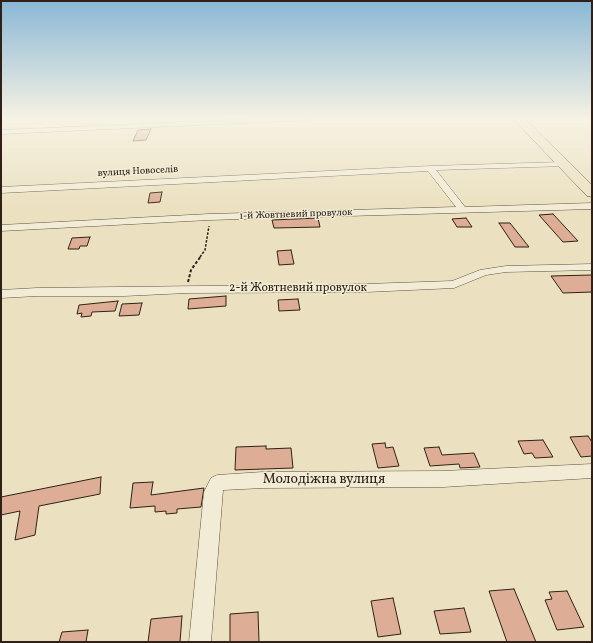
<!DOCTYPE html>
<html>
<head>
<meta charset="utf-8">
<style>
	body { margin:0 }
	#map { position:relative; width:593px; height:643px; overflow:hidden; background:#ebe1c0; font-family:Vollkorn,serif }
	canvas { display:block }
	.frame { position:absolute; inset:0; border:2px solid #2f2117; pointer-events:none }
</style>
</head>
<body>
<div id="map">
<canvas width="593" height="643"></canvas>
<div class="frame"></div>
</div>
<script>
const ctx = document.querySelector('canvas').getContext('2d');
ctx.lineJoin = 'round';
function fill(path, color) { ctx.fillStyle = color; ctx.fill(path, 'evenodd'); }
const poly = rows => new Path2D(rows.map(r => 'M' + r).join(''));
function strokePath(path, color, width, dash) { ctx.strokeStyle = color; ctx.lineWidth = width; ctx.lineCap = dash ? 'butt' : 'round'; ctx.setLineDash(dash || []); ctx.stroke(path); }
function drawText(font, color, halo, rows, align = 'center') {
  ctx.font = font + ' Vollkorn,serif'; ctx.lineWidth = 3; ctx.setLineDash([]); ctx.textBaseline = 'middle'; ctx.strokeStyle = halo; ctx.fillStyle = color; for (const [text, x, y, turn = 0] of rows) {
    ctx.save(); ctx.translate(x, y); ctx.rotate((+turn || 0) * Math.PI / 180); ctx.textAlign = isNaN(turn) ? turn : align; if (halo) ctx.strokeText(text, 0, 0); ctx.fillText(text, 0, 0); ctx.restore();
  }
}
const building = poly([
	[151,129,146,140,133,141,138,130,151,129],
	[162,192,160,202,148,203,150,193,162,192],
	[553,214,578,241,563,242,539,215,553,214],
	[318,218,320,227,274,228,272,220,318,218],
	[466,218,472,227,457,227,452,219,466,218],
	[499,223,510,223,529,247,515,247,499,223],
	[90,237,87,246,80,246,79,249,68,249,72,238,90,237],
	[291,250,294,264,279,265,277,251,291,250],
	[592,275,592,292,563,293,551,276,592,275],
	[226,296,226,306,188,309,189,299,226,296],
	[298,299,300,310,279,311,278,300,298,299],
	[118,301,115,311,92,312,91,316,81,317,82,313,77,314,79,305,118,301],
	[142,303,139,315,119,316,122,304,142,303],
	[588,436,592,442,592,456,581,457,570,437,588,436],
	[543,440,553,457,535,458,532,453,524,454,518,441,543,440],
	[385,443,386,448,393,447,399,466,378,468,372,444,385,443],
	[266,446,266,449,291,448,293,468,235,470,236,447,266,446],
	[439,447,442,455,474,453,480,467,460,468,459,464,430,466,424,448,439,447],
	[101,477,100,494,39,506,35,535,15,540,20,511,1,515,1,497,101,477],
	[153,482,151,495,204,488,201,507,177,509,177,513,166,514,166,511,155,512,155,506,130,508,133,483,153,482],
	[514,589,536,642,507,642,489,591,514,589],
	[567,591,584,627,557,630,545,600,552,599,549,592,567,591],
	[393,598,401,634,378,637,371,601,393,598],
	[464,608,471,632,440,634,434,611,464,608],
	[258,612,259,642,230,642,230,614,258,612],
	[182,616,180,642,148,642,151,619,182,616],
	[88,630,86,642,59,642,62,632,88,630]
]);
const pathFar1 = poly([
	[200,257,205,250,209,226]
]);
const path = poly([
	[188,282,191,270,201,256]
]);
const minor = poly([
	[273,118,314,118,311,120,1,134,1,130,273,118],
	[563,162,567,164,566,166,436,170,465,207,592,203,592,209,209,220,1,231,1,225,209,214,456,207,428,171,1,193,1,187,430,166,563,162],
	[592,264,592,270,506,272,486,275,454,288,366,292,187,293,124,296,37,296,1,298,1,290,37,288,366,284,452,281,480,270,506,266,592,264],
	[592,464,592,478,443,487,263,488,223,490,211,642,189,642,204,492,211,478,217,475,263,472,443,471,592,464]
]);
const trunk = poly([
	[512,118,524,118,592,185,592,197,587,196,512,118]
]);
const farStreetnames = [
	["вулиця Новоселів",138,172,-3],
	["1-й Жовтневий провулок",296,215,-2]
];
const streetNames = [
	["2-й Жовтневий провулок",298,289]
];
const nearStreetnames = [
	["Молодіжна вулиця",324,480]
];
fill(building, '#ddad95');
strokePath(building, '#2f2117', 1);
strokePath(minor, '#5e5141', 1);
strokePath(trunk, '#2f2117', 1);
strokePath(pathFar1, '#2f2117', 1.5, [2.5, 1.5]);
strokePath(path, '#2f2117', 2, [3, 2]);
fill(minor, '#f2ecd6');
fill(trunk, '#ebe1c0');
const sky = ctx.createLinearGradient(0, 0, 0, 208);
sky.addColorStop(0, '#89b7d5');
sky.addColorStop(0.57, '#f6f2e3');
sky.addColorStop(1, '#f6f2e300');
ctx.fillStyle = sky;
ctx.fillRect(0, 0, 593, 208);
drawText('10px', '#2f2117', '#f2ecd6', farStreetnames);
drawText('12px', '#2f2117', '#f2ecd6', streetNames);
drawText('14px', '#2f2117', '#f2ecd6', nearStreetnames);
</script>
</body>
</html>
